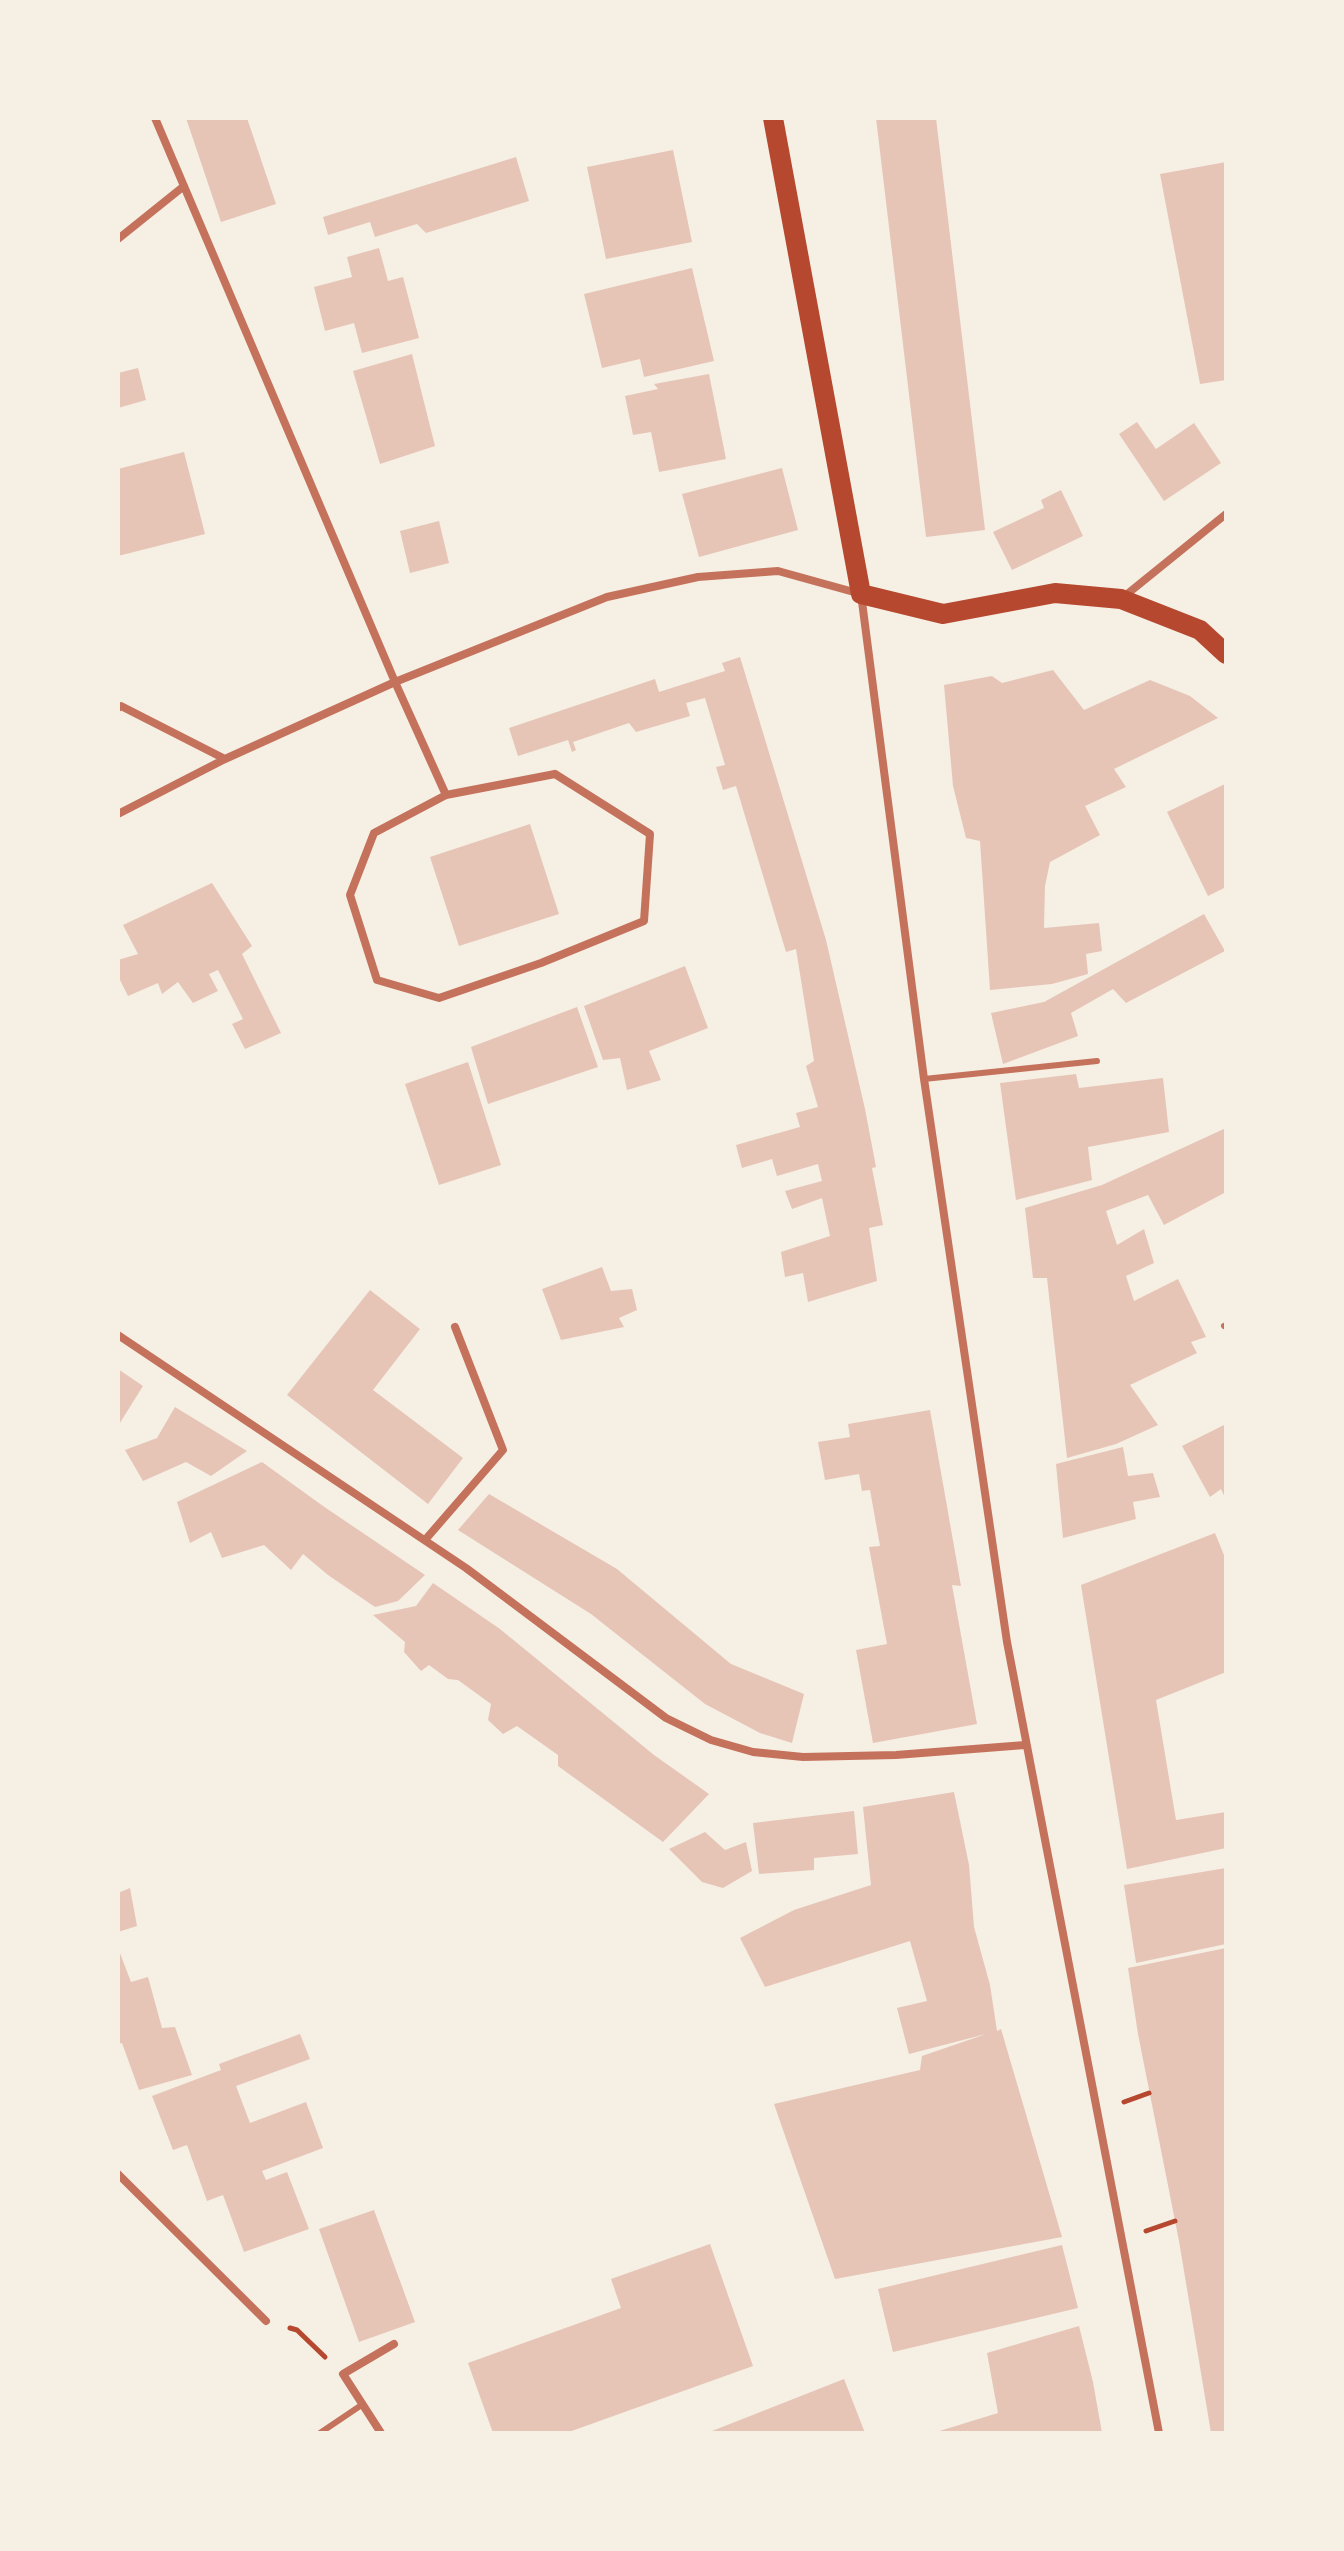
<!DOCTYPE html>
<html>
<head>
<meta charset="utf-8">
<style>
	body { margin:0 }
	#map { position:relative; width:1344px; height:2551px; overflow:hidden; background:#f6efe4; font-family:"Source Sans 3",sans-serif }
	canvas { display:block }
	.frame { position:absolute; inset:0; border:120px solid #f6efe4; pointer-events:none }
</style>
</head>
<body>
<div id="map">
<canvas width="1344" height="2551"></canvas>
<div class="frame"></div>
</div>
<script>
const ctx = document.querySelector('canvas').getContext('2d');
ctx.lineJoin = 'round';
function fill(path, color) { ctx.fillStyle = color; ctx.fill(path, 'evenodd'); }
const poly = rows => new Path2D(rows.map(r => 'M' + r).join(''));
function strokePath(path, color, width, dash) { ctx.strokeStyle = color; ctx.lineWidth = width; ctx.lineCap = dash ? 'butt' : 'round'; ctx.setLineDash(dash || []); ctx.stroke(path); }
const building = poly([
	[186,118,247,118,276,204,221,222],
	[876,118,936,118,985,530,926,537],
	[673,150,692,242,606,259,587,167],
	[516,157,529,201,426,233,417,224,375,237,370,222,328,235,323,217],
	[1226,162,1226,380,1200,384,1160,174],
	[379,248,388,281,403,277,419,338,362,353,354,323,325,331,314,287,352,277,347,257],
	[692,268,714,361,644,377,640,359,602,368,584,294],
	[412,354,435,446,380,464,353,371],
	[138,368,146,400,118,408,118,373],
	[709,374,726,459,659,472,651,432,633,435,625,396,658,389,654,384],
	[1137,422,1156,449,1194,423,1221,463,1164,501,1119,434],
	[184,452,205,534,118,556,118,469],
	[782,468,798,530,699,557,682,494],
	[1061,490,1083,536,1012,570,993,532,1044,508,1041,500],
	[439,521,449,563,410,573,400,531],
	[740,657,826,940,865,1109,876,1167,872,1168,883,1225,869,1228,877,1281,808,1302,803,1273,785,1277,781,1252,830,1236,822,1198,792,1209,785,1191,822,1181,818,1164,777,1176,772,1159,742,1168,736,1145,800,1127,796,1113,818,1107,806,1066,814,1061,796,949,786,952,736,786,723,790,716,767,725,765,705,698,686,703,690,716,636,732,629,723,573,742,576,750,572,752,568,740,518,756,509,728,655,679,659,692,725,671,722,663],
	[1053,670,1084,710,1150,680,1190,696,1218,718,1114,769,1126,787,1085,806,1100,835,1050,862,1045,886,1044,928,1099,923,1102,951,1086,954,1088,974,1052,984,990,990,980,841,966,838,953,786,944,685,992,676,1002,683],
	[1225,784,1226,887,1208,896,1167,812],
	[530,824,559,914,459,946,430,857],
	[212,883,252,946,242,954,281,1033,245,1049,232,1024,243,1019,218,970,209,974,218,991,193,1003,178,982,162,994,158,983,128,996,118,976,118,960,138,954,123,925],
	[1204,914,1225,951,1126,1003,1113,989,1071,1013,1078,1036,1003,1064,991,1013,1044,1002],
	[685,966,708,1028,649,1051,661,1080,627,1090,620,1058,603,1060,584,1006],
	[577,1007,598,1067,488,1104,471,1047],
	[468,1062,501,1165,439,1185,405,1084],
	[1076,1074,1079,1088,1163,1078,1169,1132,1088,1147,1092,1180,1016,1200,1000,1083],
	[1226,1128,1226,1192,1164,1225,1148,1195,1106,1211,1117,1245,1144,1229,1154,1263,1126,1276,1134,1301,1178,1279,1206,1337,1191,1342,1197,1353,1130,1385,1158,1425,1116,1444,1067,1458,1047,1278,1033,1278,1025,1208,1102,1185],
	[602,1267,611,1291,632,1289,637,1310,619,1318,624,1327,561,1340,542,1289],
	[370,1290,420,1329,373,1390,463,1458,428,1504,287,1395],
	[118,1369,143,1386,118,1426],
	[175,1407,247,1451,211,1476,186,1462,143,1481,125,1450,157,1438],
	[930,1410,961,1586,952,1585,977,1724,873,1743,856,1650,887,1644,869,1547,880,1546,870,1490,862,1491,859,1474,825,1480,818,1442,850,1437,848,1424],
	[1226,1424,1226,1500,1221,1489,1210,1497,1182,1446],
	[1123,1447,1128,1476,1153,1473,1160,1497,1133,1502,1136,1519,1063,1538,1056,1464],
	[262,1462,323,1506,425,1575,398,1601,375,1607,328,1575,303,1554,291,1570,264,1545,222,1558,211,1532,190,1543,177,1502],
	[489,1494,617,1569,731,1664,804,1694,792,1743,760,1733,705,1704,591,1614,458,1530],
	[1215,1533,1226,1560,1226,1672,1156,1700,1176,1820,1226,1812,1226,1848,1127,1869,1081,1585],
	[433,1583,500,1629,654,1755,709,1794,663,1842,558,1766,558,1755,517,1726,503,1734,488,1720,491,1704,458,1680,448,1679,429,1665,421,1671,404,1652,405,1642,373,1615,416,1606],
	[954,1792,969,1865,974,1927,990,1985,997,2031,1001,2029,1062,2237,835,2279,774,2104,920,2070,922,2056,986,2034,909,2054,897,2008,927,2001,910,1941,765,1987,740,1938,794,1910,871,1885,863,1807],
	[854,1811,858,1854,814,1858,814,1870,759,1874,753,1823],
	[705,1832,725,1850,746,1842,752,1871,723,1888,702,1882,669,1849],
	[1226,1868,1226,1944,1136,1963,1124,1885],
	[130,1888,137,1926,118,1932,118,1893],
	[118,1948,131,1982,148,1977,162,2028,175,2027,192,2075,139,2090,122,2043,118,2044],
	[1226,1948,1226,2433,1211,2433,1179,2241,1138,2034,1128,1968],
	[300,2034,310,2059,236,2086,250,2123,306,2102,323,2148,262,2171,266,2180,287,2172,309,2229,244,2252,223,2195,207,2201,187,2145,173,2150,152,2096,221,2070,219,2064],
	[374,2210,415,2322,359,2342,319,2229],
	[710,2244,753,2366,566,2433,493,2433,468,2363,621,2308,611,2279],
	[1062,2245,1078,2308,893,2352,878,2289],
	[1079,2326,1093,2382,1102,2433,933,2433,998,2413,987,2353],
	[844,2379,865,2433,707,2433]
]);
const path = poly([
	[1124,2102,1149,2093],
	[1146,2231,1175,2221],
	[290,2328,297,2330,325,2357]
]);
const service = poly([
	[924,1079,1097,1061],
	[1224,1326,1226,1325],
	[320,2433,363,2404]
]);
const minor = poly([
	[155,118,395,682,446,795],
	[118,239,184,186],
	[1121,599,1226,514],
	[118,708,121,706,225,759],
	[555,774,650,834,644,921,541,963,439,998,377,980,350,895,374,833,446,795,555,774],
	[118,814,225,759,395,682,607,597,698,577,778,571,861,594,924,1079,1007,1642,1159,2433],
	[118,1335,466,1568,666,1718,711,1740,753,1752,803,1757,896,1755,1025,1745],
	[425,1540,503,1450,455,1327],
	[118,2174,266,2321],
	[381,2433,343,2374,394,2344]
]);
const primary = poly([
	[773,118,861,594,943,614,1055,593,1121,599,1200,630,1226,654]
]);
fill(building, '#e6c5b7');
strokePath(path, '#b5482f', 5);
strokePath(service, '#c5725c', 6);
strokePath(minor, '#c5725c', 8);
strokePath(primary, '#b5482f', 20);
</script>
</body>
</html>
